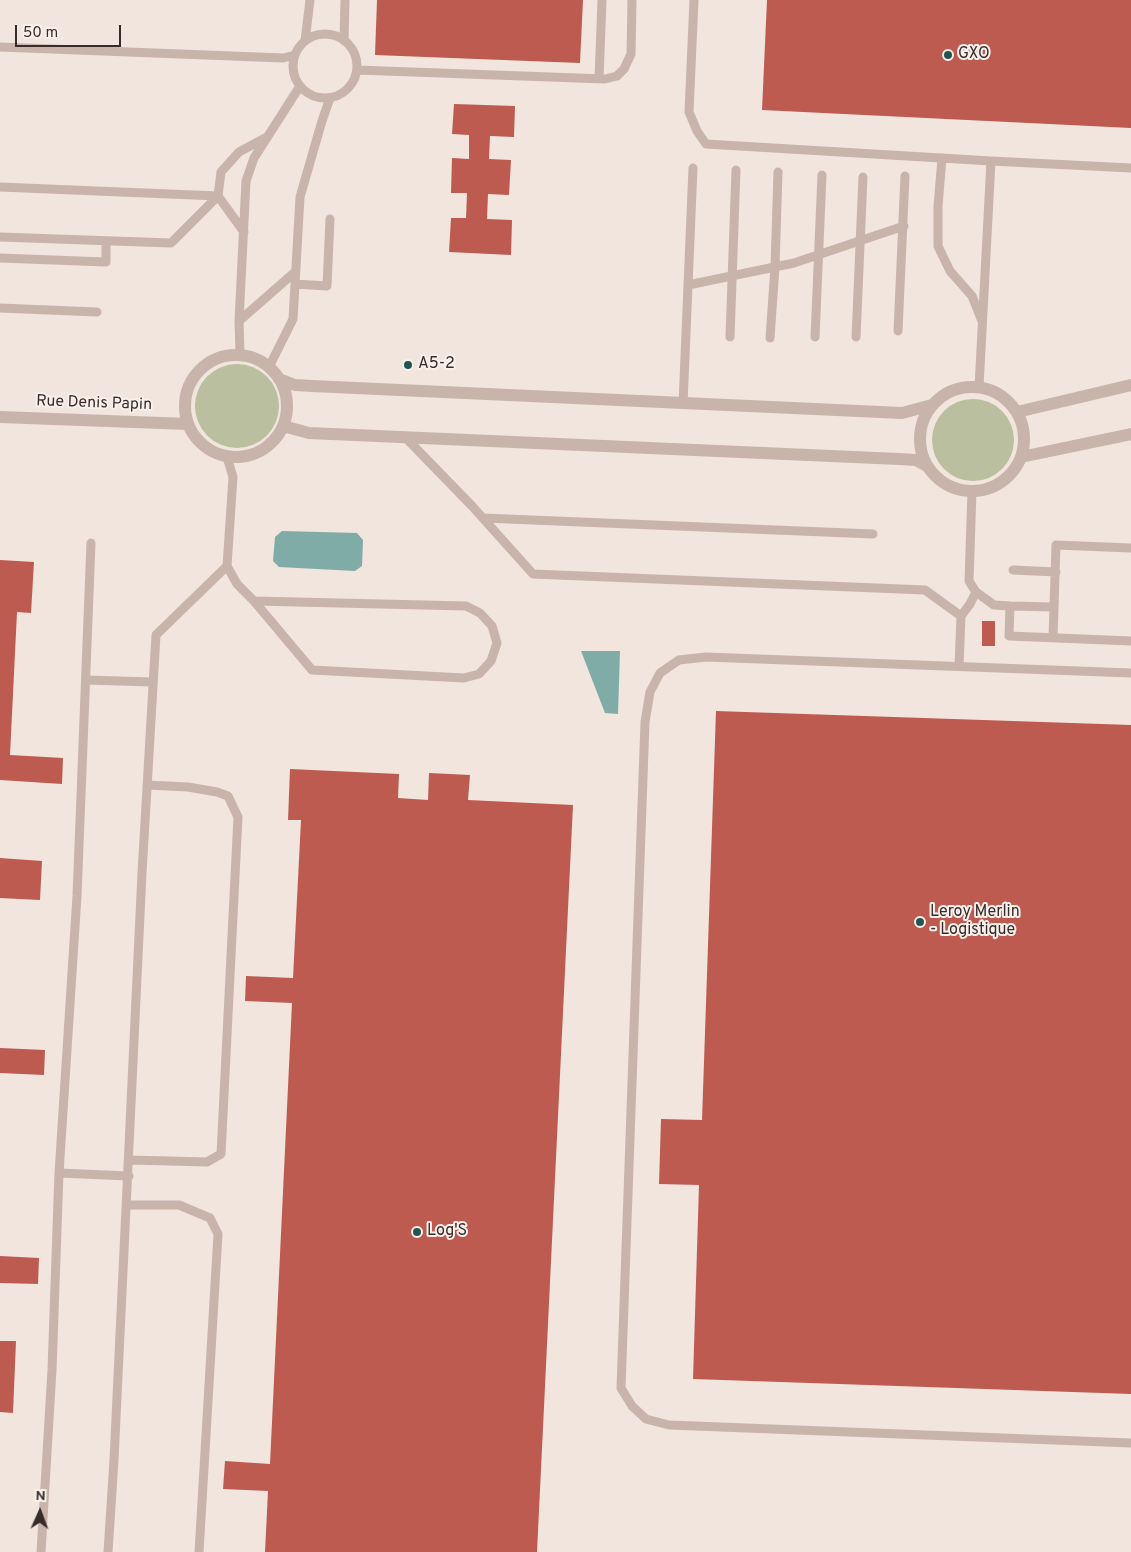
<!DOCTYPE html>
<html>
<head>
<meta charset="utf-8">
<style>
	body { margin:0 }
	#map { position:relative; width:1131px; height:1552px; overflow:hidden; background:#f1e5de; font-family:Overpass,sans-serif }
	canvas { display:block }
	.north { position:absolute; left:15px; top:1487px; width:50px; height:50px; -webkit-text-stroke:4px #f9f0eb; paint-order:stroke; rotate:2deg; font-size:14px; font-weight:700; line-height:20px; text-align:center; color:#372c2a }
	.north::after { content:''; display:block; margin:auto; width:18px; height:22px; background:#372c2a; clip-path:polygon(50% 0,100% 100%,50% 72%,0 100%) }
	.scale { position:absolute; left:15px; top:25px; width:106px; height:22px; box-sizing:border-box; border:2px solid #372c2a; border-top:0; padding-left:6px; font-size:15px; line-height:18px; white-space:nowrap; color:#372c2a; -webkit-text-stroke:4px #f9f0eb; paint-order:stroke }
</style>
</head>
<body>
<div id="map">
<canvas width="1131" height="1552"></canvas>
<div class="north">N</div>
<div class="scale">50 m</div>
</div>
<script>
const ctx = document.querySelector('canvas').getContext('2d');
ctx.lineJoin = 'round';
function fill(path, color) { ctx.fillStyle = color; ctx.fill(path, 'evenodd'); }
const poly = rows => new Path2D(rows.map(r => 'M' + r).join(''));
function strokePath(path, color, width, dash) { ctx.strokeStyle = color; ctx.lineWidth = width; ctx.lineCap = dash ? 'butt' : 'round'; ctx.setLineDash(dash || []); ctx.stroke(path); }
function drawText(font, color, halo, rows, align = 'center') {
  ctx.font = font + ' Overpass,sans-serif'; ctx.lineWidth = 4; ctx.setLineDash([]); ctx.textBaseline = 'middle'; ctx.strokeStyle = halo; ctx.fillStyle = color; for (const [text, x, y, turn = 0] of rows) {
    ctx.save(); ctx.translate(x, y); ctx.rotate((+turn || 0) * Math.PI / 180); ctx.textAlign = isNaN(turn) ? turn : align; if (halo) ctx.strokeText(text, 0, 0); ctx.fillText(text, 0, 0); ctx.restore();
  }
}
const green = poly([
	'195 406a42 42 0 1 1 84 0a42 42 0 1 1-84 0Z',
	'932 440a41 41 0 1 1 82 0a41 41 0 1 1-82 0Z'
]);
const water = poly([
	[282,531,357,533,363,540,362,566,355,571,279,567,273,561,275,537],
	[581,651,620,651,618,714,605,713]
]);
const building = poly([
	[377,0,583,0,580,63,375,55],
	[767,0,1131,0,1131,128,762,110],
	[454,104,515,106,514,137,490,136,489,159,511,160,509,195,488,194,487,219,512,220,511,255,449,252,451,218,466,218,467,193,451,193,452,158,469,159,469,135,452,134],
	[0,560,34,562,31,613,17,612,10,755,63,758,62,784,0,780],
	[982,621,995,621,995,646,982,646],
	[716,711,1131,725,1131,1394,693,1379,699,1185,659,1184,661,1119,702,1120],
	[290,769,399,774,398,798,428,800,429,773,470,775,468,800,573,805,537,1552,265,1552,268,1491,223,1489,225,1461,270,1464,292,1003,245,1001,246,976,293,978,301,820,288,820],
	[0,858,42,861,40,900,0,898],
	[0,1048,45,1050,44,1075,0,1073],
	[0,1256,39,1258,38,1284,0,1283],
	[0,1341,16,1341,13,1413,0,1412]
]);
const service = poly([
	[694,0,689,112,697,131,706,144,991,161,1131,168],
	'293 66a32 32 0 1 1 64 0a32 32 0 1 1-64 0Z',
	[305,41,310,0],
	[344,41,345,0],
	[0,47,283,58,295,55],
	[357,70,605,79,617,76,624,69,631,54,632,0],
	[599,79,602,0],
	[942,158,938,206,938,246,950,271,972,296,982,321],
	[0,187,218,196],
	[218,196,244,232],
	[0,237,171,243,218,196,221,172,239,152,267,137],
	[0,258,106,262,106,241],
	[295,284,327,286,330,219],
	[688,285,794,263,904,226],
	[0,308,97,312],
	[239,321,295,272],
	[898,331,905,176],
	[730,337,736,170],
	[815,337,822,175],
	[856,337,863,177],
	[770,338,775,267,778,172],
	[240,355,239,321,246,181,254,158,300,86],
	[269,367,293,319,300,197,322,121,330,98],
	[979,387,991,161],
	[683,404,693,168],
	[404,436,472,506,533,574,925,590,961,616],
	[483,518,873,534],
	[227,566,237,584,254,601,312,670,464,678,479,674,491,661,497,643,492,626,480,613,466,606,254,601],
	[1013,570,1056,572],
	[976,592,994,605,1010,606,1009,636,1131,641],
	[1010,606,1054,607],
	[1053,638,1056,545,1131,548],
	[959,666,961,616,970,604,976,592,969,581,972,491],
	[1131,673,706,657,679,660,660,673,650,692,645,722,621,1388,632,1406,646,1419,669,1425,1131,1443],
	[86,680,152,682],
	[130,1160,207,1162,221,1154,238,817,228,796,217,792,188,787,147,785],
	[59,1173,129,1176],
	[128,1205,179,1205,210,1218,218,1234,199,1552],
	[41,1552,52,1370,59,1173,77,896,91,543],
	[108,1552,114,1460,142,873,156,635,227,566,233,477,227,457]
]);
const minor = poly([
	'185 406a51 51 0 1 1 102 0a51 51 0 1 1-102 0Z',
	[279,379,295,385,312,386,902,413,932,405],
	'920 439a52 52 0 1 1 104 0a52 52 0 1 1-104 0Z',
	[1017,412,1131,385],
	[0,417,188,424],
	[283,426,309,433,899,459,916,460,927,466],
	[1021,457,1131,434]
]);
const markers = [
	[948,55,5,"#225551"],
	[408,365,5,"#225551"],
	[920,922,5,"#225551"],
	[417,1232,5,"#225551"]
];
const poiNames = [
	["GXO",958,55],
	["A5-2",418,365],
	["Leroy Merlin",930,913],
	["- Logistique",930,931],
	["Log'S",427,1232]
];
const streetNames = [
	["Rue Denis Papin",94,404,2]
];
fill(green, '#b9bf9f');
fill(water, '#7faca7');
fill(building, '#bd5b50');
strokePath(service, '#c8b4ab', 9);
strokePath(minor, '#c8b4ab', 12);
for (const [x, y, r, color] of markers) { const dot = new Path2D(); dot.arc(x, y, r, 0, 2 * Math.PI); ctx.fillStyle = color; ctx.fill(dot); strokePath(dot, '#f9f0eb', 2); }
drawText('16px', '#372c2a', '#f9f0eb', poiNames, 'left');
drawText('16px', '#372c2a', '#f9f0eb', streetNames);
</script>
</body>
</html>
